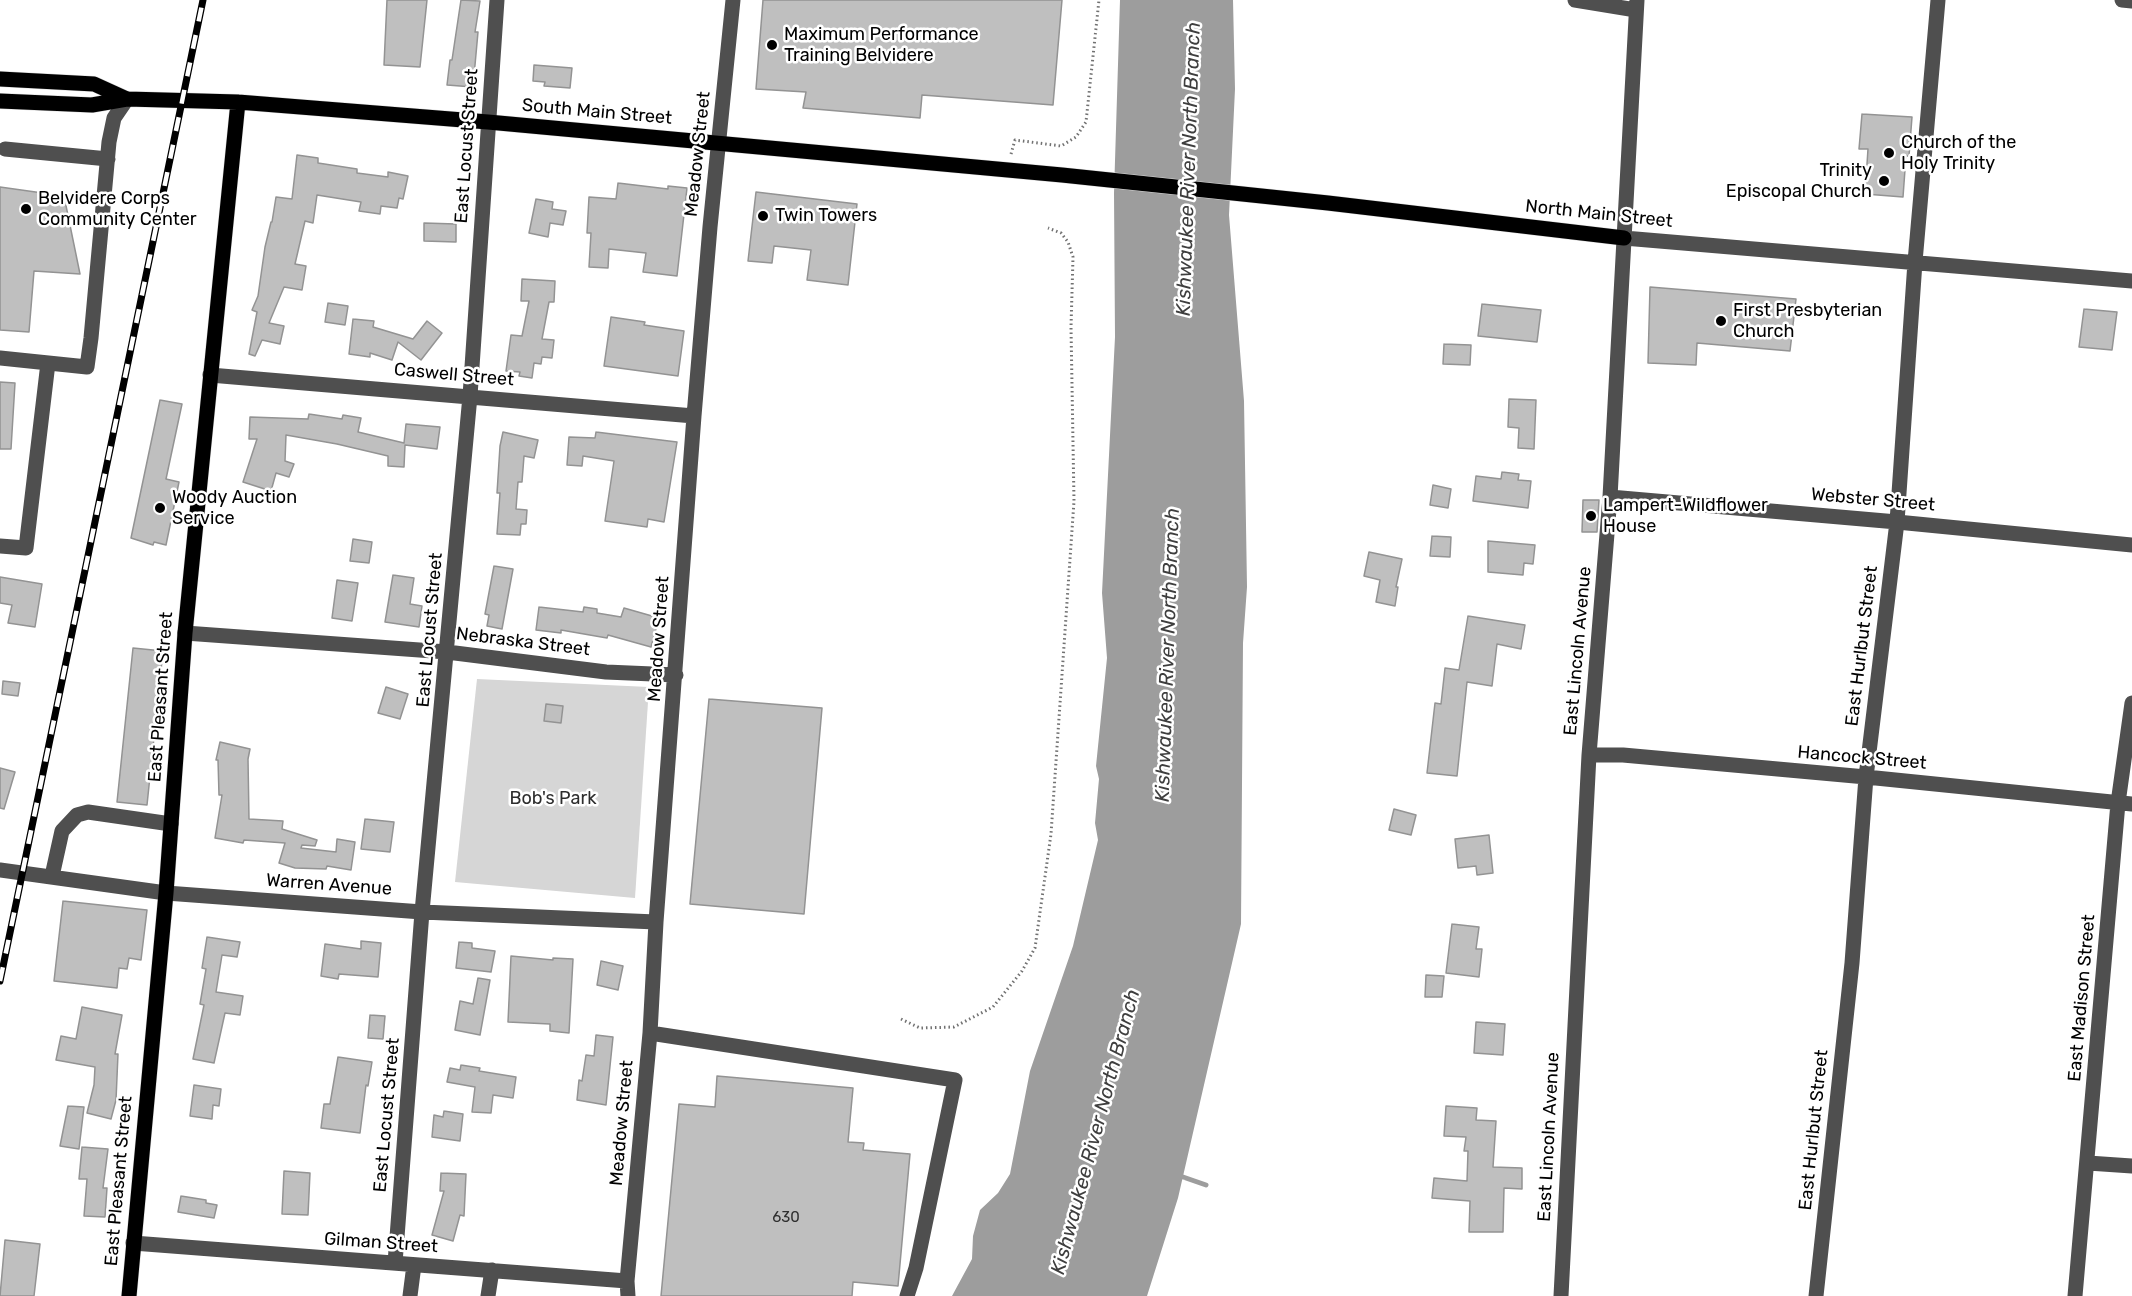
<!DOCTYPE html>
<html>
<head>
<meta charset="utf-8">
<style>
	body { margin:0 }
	canvas { display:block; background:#fff }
</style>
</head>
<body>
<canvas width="2132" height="1296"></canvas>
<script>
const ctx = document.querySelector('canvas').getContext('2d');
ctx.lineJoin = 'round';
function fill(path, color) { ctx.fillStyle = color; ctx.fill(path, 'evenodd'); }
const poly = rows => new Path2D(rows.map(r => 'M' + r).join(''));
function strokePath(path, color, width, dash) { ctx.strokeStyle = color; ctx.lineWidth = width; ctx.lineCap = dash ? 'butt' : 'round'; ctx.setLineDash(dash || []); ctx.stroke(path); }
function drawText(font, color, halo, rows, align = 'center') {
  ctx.font = font + ' Rubik,sans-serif'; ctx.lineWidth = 5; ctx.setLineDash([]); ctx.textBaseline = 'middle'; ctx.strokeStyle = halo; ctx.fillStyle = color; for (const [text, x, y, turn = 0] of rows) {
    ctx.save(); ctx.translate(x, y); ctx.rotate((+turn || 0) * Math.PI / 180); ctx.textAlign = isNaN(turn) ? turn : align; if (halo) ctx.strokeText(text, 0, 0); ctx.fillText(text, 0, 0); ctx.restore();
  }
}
const green = poly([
	[477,679,649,687,635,898,455,882]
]);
const water = poly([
	[1120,0,1233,0,1235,89,1229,215,1244,401,1247,587,1243,643,1241,924,1178,1198,1147,1296,952,1296,972,1259,973,1236,980,1210,998,1193,1010,1174,1030,1071,1073,946,1098,840,1095,823,1099,779,1096,766,1107,658,1102,593,1115,337,1114,193]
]);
const stream = poly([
	[1183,1177,1206,1185]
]);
const building = poly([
	[387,0,427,0,420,67,384,65,387,0],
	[461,0,480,1,475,32,478,32,473,87,447,85,450,60,452,60,461,0],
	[763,0,1062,0,1053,105,922,95,920,118,803,108,806,92,756,89,763,0],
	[534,65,572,68,570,88,544,86,545,82,533,81,534,65],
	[1862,114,1912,117,1909,156,1906,156,1903,197,1865,194,1868,149,1859,149,1862,114],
	[297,155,318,158,318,163,357,169,357,173,388,177,388,172,408,176,403,199,399,198,397,208,381,206,380,214,359,211,361,202,317,195,313,223,305,221,295,264,306,266,302,290,284,287,269,323,284,326,280,344,262,340,255,356,249,354,257,312,252,310,258,296,265,247,271,222,272,222,276,197,292,199,297,155],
	[618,183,668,189,668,186,687,188,677,276,643,272,646,253,609,249,608,268,589,267,591,233,587,233,589,197,616,199,618,183],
	[0,187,64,196,80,274,34,271,29,332,0,330,0,187],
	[756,192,857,204,848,285,807,280,811,250,774,246,772,263,748,261,756,192],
	[536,199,553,202,552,209,566,211,563,225,550,223,548,237,529,233,536,199],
	[424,223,456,224,456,242,424,241,424,223],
	[522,279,555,281,554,302,549,302,542,339,554,340,552,358,542,357,541,364,534,363,532,378,519,376,520,372,506,371,511,335,522,336,529,301,521,301,522,279],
	[1650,287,1796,299,1790,351,1697,343,1696,365,1648,363,1650,287],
	[328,303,348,306,345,325,325,322,328,303],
	[1482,304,1541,310,1537,342,1478,336,1482,304],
	[2084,309,2117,312,2112,350,2079,347,2084,309],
	[611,317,645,322,644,325,684,331,678,376,604,366,611,317],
	[353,319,374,321,373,327,413,339,427,321,442,333,421,360,398,342,392,360,370,353,370,357,349,354,353,319],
	[1444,344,1471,345,1470,365,1443,364,1444,344],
	[0,382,15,383,11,449,0,449,0,382],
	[1509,399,1536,400,1534,449,1518,448,1519,428,1508,427,1509,399],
	[160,400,182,404,166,479,179,482,166,545,154,542,153,545,131,538,160,400],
	[309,414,342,419,343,415,361,418,358,432,404,443,406,424,440,427,437,449,405,445,404,467,388,466,388,456,337,444,286,435,285,461,294,464,289,477,276,473,271,491,243,482,257,439,249,439,250,417,308,419,309,414],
	[503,432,538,440,534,458,524,456,522,482,518,482,516,509,527,510,526,524,521,524,520,535,497,534,500,493,497,493,500,446,503,432],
	[596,432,677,442,664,522,648,519,647,527,605,521,614,461,583,456,582,466,567,465,569,437,595,438,596,432],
	[1502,472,1519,474,1518,480,1531,481,1528,508,1473,501,1476,476,1501,479,1502,472],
	[1433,485,1451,489,1448,508,1430,505,1433,485],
	[1583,500,1599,500,1597,532,1582,532,1583,500],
	[1432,536,1451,537,1450,557,1430,556,1432,536],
	[353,539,372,542,369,563,350,561,353,539],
	[1488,541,1535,545,1533,564,1524,563,1523,575,1488,572,1488,541],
	[1369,552,1402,559,1396,587,1398,587,1395,606,1376,602,1380,580,1364,576,1369,552],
	[494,566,513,569,502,629,487,626,489,615,485,614,494,566],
	[393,575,414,578,410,604,422,606,419,627,385,622,393,575],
	[0,577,42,584,35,627,8,623,12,605,0,603,0,577],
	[337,580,358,583,352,621,332,618,337,580],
	[539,607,583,612,584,607,597,609,597,613,621,617,624,608,659,618,651,647,608,635,607,638,561,630,561,633,536,630,539,607],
	[1468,616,1525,625,1521,649,1497,644,1492,686,1467,682,1457,776,1427,773,1435,703,1441,704,1445,668,1459,670,1468,616],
	[133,648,163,651,147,805,117,802,133,648],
	[3,681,20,683,18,696,2,694,3,681],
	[386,687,408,694,400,719,378,713,386,687],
	[709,699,822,708,804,914,690,904,709,699],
	[546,704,563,706,561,723,544,721,546,704],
	[220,742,250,749,248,759,249,819,283,821,282,829,317,840,315,846,302,845,301,848,336,852,337,839,355,842,351,870,327,866,326,869,295,868,279,863,285,843,244,840,243,843,215,838,222,795,219,795,218,760,216,760,220,742],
	[0,768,15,772,4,809,0,808,0,768],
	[1394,809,1416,815,1411,835,1389,830,1394,809],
	[365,819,394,822,390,852,361,849,365,819],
	[1489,835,1493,873,1477,875,1476,866,1458,868,1455,839,1489,835],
	[63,901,147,910,141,960,129,958,127,969,119,968,117,988,54,981,63,901],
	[1452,924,1479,927,1476,949,1482,949,1479,977,1446,973,1452,924],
	[207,937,240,942,237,957,222,955,216,992,243,996,240,1015,225,1013,214,1063,193,1059,204,1005,200,1004,206,969,202,968,207,937],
	[361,941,381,943,378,977,339,974,338,979,321,976,325,944,361,949,361,941],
	[459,942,472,943,472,948,495,951,491,972,456,968,459,942],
	[511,956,553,960,553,958,573,959,569,1033,550,1031,550,1024,508,1022,511,956],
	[601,961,623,966,618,990,597,985,601,961],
	[1426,975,1444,976,1442,997,1425,997,1426,975],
	[478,978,490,980,480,1035,455,1030,460,1001,473,1004,478,978],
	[82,1007,122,1015,115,1054,118,1054,116,1100,111,1119,87,1113,94,1085,95,1067,56,1060,61,1036,76,1039,82,1007],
	[370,1015,385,1016,383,1039,368,1038,370,1015],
	[1476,1022,1505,1024,1503,1055,1474,1053,1476,1022],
	[596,1035,613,1037,606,1105,577,1100,579,1080,582,1081,586,1055,594,1056,596,1035],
	[338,1057,372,1062,368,1086,366,1085,360,1133,321,1128,324,1104,330,1104,338,1057],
	[461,1065,480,1068,479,1071,516,1077,513,1098,493,1095,491,1113,472,1112,475,1087,447,1082,450,1068,460,1070,461,1065],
	[717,1076,853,1088,848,1142,864,1143,863,1150,910,1154,898,1286,853,1282,852,1296,661,1296,679,1104,715,1107,717,1076],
	[194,1085,221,1089,219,1106,213,1105,212,1119,190,1116,194,1085],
	[68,1106,84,1107,79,1149,60,1146,68,1106],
	[1446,1106,1477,1108,1476,1120,1496,1121,1493,1167,1522,1168,1522,1189,1504,1188,1503,1232,1469,1232,1470,1201,1432,1198,1434,1178,1467,1181,1468,1151,1464,1151,1466,1137,1444,1136,1446,1106],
	[444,1111,463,1114,460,1141,432,1137,434,1115,443,1117,444,1111],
	[82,1147,108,1149,103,1188,107,1188,105,1217,84,1216,87,1179,79,1179,82,1147],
	[284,1171,310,1173,308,1215,282,1214,284,1171],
	[441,1173,466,1174,464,1216,460,1215,453,1241,432,1235,444,1191,440,1191,441,1173],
	[181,1196,206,1200,206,1203,217,1205,214,1218,178,1212,181,1196],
	[5,1240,40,1244,34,1296,0,1296,5,1240]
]);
const path = poly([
	[1011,154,1015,140,1061,146,1076,137,1086,122,1099,0],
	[901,1019,920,1028,954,1027,993,1007,1022,971,1035,948,1051,834,1074,501,1071,327,1073,257,1068,242,1061,233,1048,228]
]);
const minor = poly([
	[1575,0,1636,10],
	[2122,0,2132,1],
	[5,149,108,159],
	[1624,238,2132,281],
	[0,358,87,367,91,338,109,142,114,118,127,99],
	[210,375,694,416],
	[1610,497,1897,522,2132,545],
	[0,546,26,548,48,363],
	[185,633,447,652,606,672,676,675],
	[1589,755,1623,755,1866,777,2132,804],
	[0,870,166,893,422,912,656,922],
	[52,876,62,831,77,815,88,812,171,824],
	[650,1033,955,1080,916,1268,907,1296],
	[2088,1163,2132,1166],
	[133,1243,627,1281],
	[395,1263,422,912,470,396,497,0],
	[410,1296,414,1265],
	[488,1296,492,1270],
	[628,1296,627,1281,650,1033,656,922,694,416,710,227,733,0],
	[1561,1296,1589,755,1610,497,1637,0],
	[1816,1296,1852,963,1866,777,1897,522,1915,262,1938,0],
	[2075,1296,2118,803,2132,703]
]);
const major = poly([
	[0,79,94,84,127,99],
	[0,101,92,105,127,99,238,102,488,122,1062,175,1328,203,1624,238],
	[129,1296,166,893,185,633,238,102]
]);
const rail = poly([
	[0,981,203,0]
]);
const markers = [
	[772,45,6,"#000"],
	[1889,153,6,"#000"],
	[1884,181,6,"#000"],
	[26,209,6,"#000"],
	[763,216,6,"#000"],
	[1721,321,6,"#000"],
	[160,508,6,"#000"],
	[1591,516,6,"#000"]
];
const numberNames = [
	["630",786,1218]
];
const poiNames = [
	["Maximum Performance",784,35],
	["Training Belvidere",784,56],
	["Church of the",1901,143],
	["Holy Trinity",1901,164],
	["Trinity",1872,171,"right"],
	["Episcopal Church",1872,192,"right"],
	["Belvidere Corps",38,199],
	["Community Center",38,220],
	["Twin Towers",775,216],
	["First Presbyterian",1733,311],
	["Church",1733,332],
	["Woody Auction",172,498],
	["Service",172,519],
	["Lampert-Wildflower",1603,506],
	["House",1603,527]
];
const streetNames = [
	["South Main Street",597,112,5],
	["East Locust Street",467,146,-86],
	["Meadow Street",698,154,-84],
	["North Main Street",1599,214,6],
	["Caswell Street",454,375,5],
	["Webster Street",1873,500,5],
	["East Locust Street",430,630,-85],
	["Meadow Street",659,639,-86],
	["Nebraska Street",523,642,7],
	["East Hurlbut Street",1862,646,-83],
	["East Lincoln Avenue",1578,651,-85],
	["East Pleasant Street",161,697,-86],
	["Hancock Street",1862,758,5],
	["Warren Avenue",329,885,4],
	["East Madison Street",2082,998,-85],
	["East Locust Street",387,1115,-85],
	["Meadow Street",622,1123,-85],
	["East Hurlbut Street",1814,1130,-84],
	["East Lincoln Avenue",1549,1137,-87],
	["East Pleasant Street",119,1181,-85],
	["Gilman Street",381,1243,4]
];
const parkNames = [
	["Bob's Park",553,799]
];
const waterNames = [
	["Kishwaukee River North Branch",1189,169,-88],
	["Kishwaukee River North Branch",1168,655,-88],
	["Kishwaukee River North Branch",1096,1132,-75]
];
fill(green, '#d6d6d6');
fill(water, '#9d9d9d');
strokePath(stream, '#9d9d9d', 5);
fill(building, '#bfbfbf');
strokePath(building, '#939393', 1.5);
strokePath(major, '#dbdbdb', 16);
strokePath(path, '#717171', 3, [1.5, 3]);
strokePath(minor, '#4f4f4f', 15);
strokePath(major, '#000', 15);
strokePath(rail, '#000', 7);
strokePath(rail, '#fff', 4.5, [14]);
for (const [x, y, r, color] of markers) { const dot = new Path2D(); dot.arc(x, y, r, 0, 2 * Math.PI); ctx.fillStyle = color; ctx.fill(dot); strokePath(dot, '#fff', 2); }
drawText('15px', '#303030', null, numberNames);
drawText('18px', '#000', '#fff', poiNames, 'left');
drawText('18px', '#000', '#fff', streetNames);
drawText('18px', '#2d2d2d', '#fff', parkNames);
drawText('italic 20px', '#3e3e3e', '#fff', waterNames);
</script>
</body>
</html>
